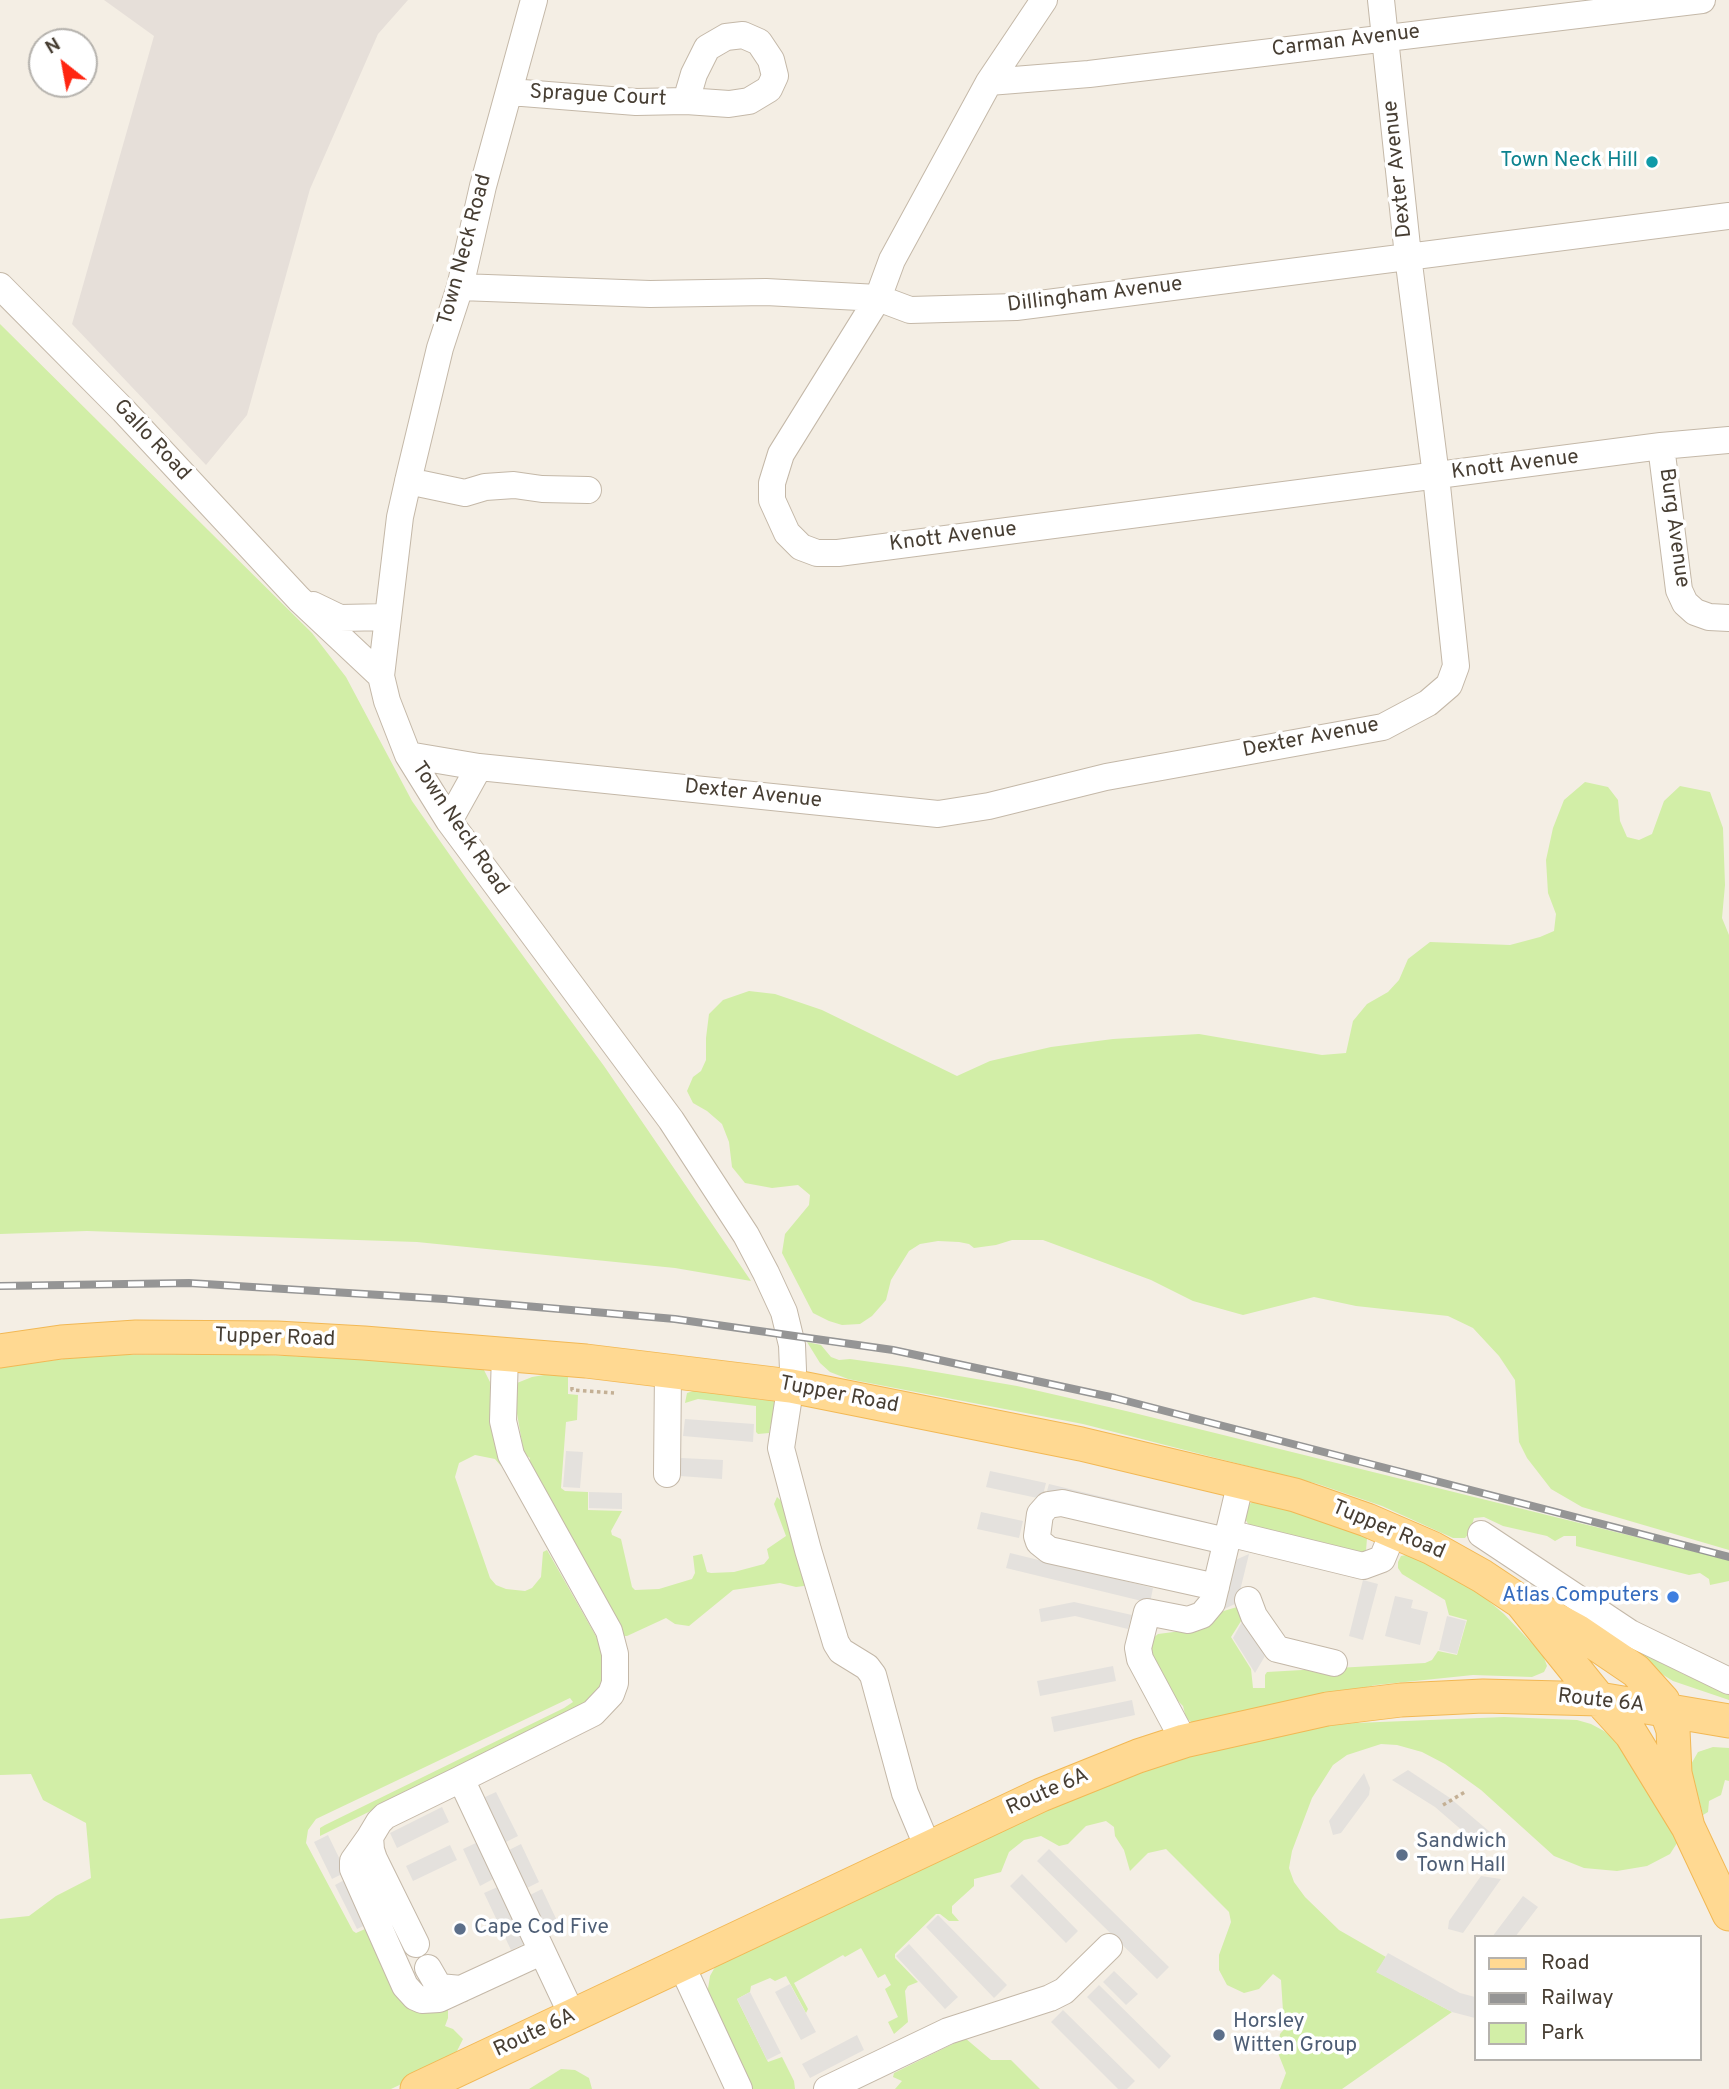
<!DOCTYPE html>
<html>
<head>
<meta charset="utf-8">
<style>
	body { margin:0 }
	#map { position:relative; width:1729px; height:2089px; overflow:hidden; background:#f4eee4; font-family:Overpass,sans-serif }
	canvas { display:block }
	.legend { position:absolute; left:1474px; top:1935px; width:228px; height:126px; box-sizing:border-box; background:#fff; border:2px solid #b5b2ad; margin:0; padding:9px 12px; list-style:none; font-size:21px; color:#473e33 }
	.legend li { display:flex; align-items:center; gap:14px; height:35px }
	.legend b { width:35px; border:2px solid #b5b2ad }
	.north { position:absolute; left:28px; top:28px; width:70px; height:70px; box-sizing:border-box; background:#fff; border:2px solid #b5b2ad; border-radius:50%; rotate:329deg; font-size:19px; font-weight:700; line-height:28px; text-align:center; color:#473e33 }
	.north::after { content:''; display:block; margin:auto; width:24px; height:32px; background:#ff2510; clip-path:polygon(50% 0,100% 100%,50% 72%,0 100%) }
</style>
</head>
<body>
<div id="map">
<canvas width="1729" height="2089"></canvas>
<ul class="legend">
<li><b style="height:9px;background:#ffd992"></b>Road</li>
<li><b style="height:9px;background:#959595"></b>Railway</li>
<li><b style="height:19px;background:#d2eea7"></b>Park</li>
</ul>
<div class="north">N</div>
</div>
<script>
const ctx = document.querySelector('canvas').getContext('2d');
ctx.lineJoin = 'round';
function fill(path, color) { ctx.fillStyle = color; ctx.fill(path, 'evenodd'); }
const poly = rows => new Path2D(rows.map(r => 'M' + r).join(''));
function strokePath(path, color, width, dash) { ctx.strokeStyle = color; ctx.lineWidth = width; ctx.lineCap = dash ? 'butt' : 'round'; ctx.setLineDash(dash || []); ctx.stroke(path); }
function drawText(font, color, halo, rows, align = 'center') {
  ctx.font = font + ' Overpass,sans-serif'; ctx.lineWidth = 7; ctx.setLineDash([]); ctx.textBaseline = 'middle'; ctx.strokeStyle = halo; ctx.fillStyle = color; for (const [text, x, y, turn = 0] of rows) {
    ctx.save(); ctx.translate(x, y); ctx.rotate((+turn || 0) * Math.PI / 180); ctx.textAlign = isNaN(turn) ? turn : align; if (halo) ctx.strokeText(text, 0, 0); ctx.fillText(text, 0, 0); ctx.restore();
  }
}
const industrial = poly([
	[104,0,408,0,378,34,310,189,247,415,206,465,72,324,154,36]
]);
const green = poly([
	[0,324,312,633,346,677,412,801,468,881,604,1066,751,1281,675,1268,417,1242,87,1231,0,1234],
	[1585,782,1608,787,1618,800,1620,821,1627,837,1639,840,1652,834,1664,801,1680,786,1710,792,1723,828,1725,885,1722,918,1729,935,1729,1550,1582,1507,1551,1489,1527,1458,1519,1442,1515,1380,1499,1356,1473,1328,1448,1316,1356,1306,1314,1297,1243,1315,1193,1301,1151,1280,1043,1240,1012,1240,996,1245,974,1248,969,1244,959,1242,938,1241,920,1244,909,1251,891,1280,886,1300,872,1316,860,1324,842,1325,829,1321,813,1313,782,1253,785,1234,809,1205,810,1195,798,1185,772,1188,745,1183,732,1167,729,1142,722,1124,707,1111,693,1103,687,1091,693,1077,701,1071,706,1060,706,1038,709,1014,723,1000,749,991,775,994,822,1010,957,1076,990,1061,1051,1047,1113,1039,1199,1034,1322,1055,1346,1053,1353,1021,1367,1004,1388,992,1399,980,1408,959,1430,942,1510,945,1540,937,1554,931,1556,914,1548,893,1546,860,1553,828,1564,800],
	[807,1342,821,1345,831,1357,839,1360,850,1359,907,1367,1017,1386,1126,1411,1729,1560,1729,1581,1710,1585,1709,1579,1700,1573,1689,1575,1576,1546,1576,1536,1564,1536,1555,1541,1547,1536,1503,1526,1484,1517,1474,1518,1470,1532,1465,1538,1453,1538,1382,1506,1318,1484,1083,1424,848,1379,830,1372,820,1363],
	[236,1354,371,1359,483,1368,490,1382,491,1420,501,1466,495,1459,475,1455,459,1463,455,1477,490,1578,496,1585,506,1589,525,1591,532,1588,541,1577,543,1552,547,1550,597,1638,604,1659,603,1682,594,1698,589,1698,577,1709,320,1836,320,1828,325,1825,564,1708,573,1702,570,1698,316,1819,308,1830,306,1843,353,1931,356,1933,372,1926,404,1998,448,2007,448,2018,445,2026,453,2029,463,2039,457,2051,446,2063,391,2089,0,2089,0,1919,29,1916,56,1896,91,1878,86,1823,43,1800,31,1774,0,1775,0,1367,96,1355],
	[550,1374,568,1377,568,1394,578,1395,577,1420,566,1422,561,1488,565,1491,588,1492,588,1510,622,1511,611,1531,612,1535,621,1539,632,1587,635,1590,659,1589,692,1579,695,1573,693,1556,702,1554,707,1572,711,1573,734,1572,764,1564,769,1558,767,1549,786,1536,774,1504,777,1497,788,1507,806,1580,804,1586,796,1587,780,1583,733,1590,689,1626,675,1624,666,1618,627,1636,624,1636,528,1464,530,1458,524,1454,515,1402,517,1383,532,1377],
	[696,1390,763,1400,765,1396,776,1401,769,1433,758,1434,756,1432,756,1406,698,1399,685,1403,687,1393],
	[1255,1500,1307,1512,1367,1538,1366,1551,1363,1554,1250,1527,1244,1517,1247,1506],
	[1411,1554,1478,1592,1504,1614,1543,1655,1547,1666,1544,1672,1532,1677,1473,1675,1376,1685,1194,1724,1186,1718,1183,1706,1177,1700,1151,1660,1149,1646,1152,1639,1158,1634,1189,1630,1217,1613,1237,1607,1243,1618,1231,1637,1251,1669,1253,1688,1265,1688,1265,1675,1267,1672,1425,1663,1432,1660,1438,1651,1457,1655,1467,1620,1449,1615,1445,1600,1402,1574,1398,1568,1398,1562,1401,1556],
	[1543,1595,1683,1674,1729,1692,1729,1700,1673,1681,1552,1606],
	[1504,1717,1577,1720,1591,1724,1604,1731,1622,1746,1679,1840,1670,1854,1647,1866,1617,1871,1584,1868,1554,1856,1481,1790,1445,1764,1422,1752,1397,1745,1381,1744,1347,1755,1333,1765,1312,1798,1292,1851,1289,1868,1294,1882,1305,1897,1339,1930,1386,1957,1377,1972,1452,2012,1342,2089,1280,2089,1286,2073,1278,2053,1280,2034,1289,2024,1283,2011,1281,1980,1273,1974,1259,1989,1244,1993,1227,1985,1219,1970,1219,1955,1231,1922,1229,1912,1166,1849,1148,1853,1130,1871,1124,1850,1115,1836,1114,1827,1106,1821,1086,1826,1068,1844,1059,1846,1041,1836,1024,1840,1009,1852,1001,1872,974,1879,974,1886,952,1906,952,1913,959,1921,949,1921,940,1914,936,1914,895,1954,895,1958,918,1982,908,1986,905,1991,908,2022,894,2034,888,2022,898,2017,885,1989,891,1985,885,1974,878,1978,861,1948,845,1957,843,1955,794,1983,808,2009,806,2013,786,1976,775,1981,770,1978,751,1986,750,1992,737,1999,768,2062,782,2057,794,2081,795,2089,751,2089,707,1995,710,1976,715,1967,983,1835,1148,1766,1331,1724],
	[1713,1747,1729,1748,1729,1781,1725,1780,1721,1795,1709,1801,1708,1812,1703,1815,1690,1766,1698,1752],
	[965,2038,991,2060,1011,2060,1040,2089,895,2089,902,2081,893,2077,894,2073],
	[561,2069,575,2070,589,2078,592,2089,529,2089]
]);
const parking = poly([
	[685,1419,754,1424,753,1442,683,1436],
	[566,1451,583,1452,580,1488,563,1487],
	[681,1458,723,1460,722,1479,680,1476],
	[990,1471,1046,1483,1042,1499,986,1487],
	[1049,1484,1207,1522,1205,1529,1047,1491],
	[589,1492,622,1493,622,1509,589,1508],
	[981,1512,1023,1521,1019,1538,977,1529],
	[1010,1553,1153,1588,1150,1603,1006,1568],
	[1249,1554,1237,1603,1220,1611,1233,1561],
	[1363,1580,1378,1584,1363,1640,1349,1636],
	[1395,1596,1413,1600,1411,1608,1428,1612,1420,1645,1385,1636],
	[1074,1602,1132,1615,1128,1629,1075,1616,1041,1622,1039,1609],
	[1447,1616,1466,1621,1457,1654,1439,1650],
	[1243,1620,1265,1656,1255,1673,1233,1638],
	[1113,1666,1116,1681,1040,1696,1037,1681],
	[1132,1700,1135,1715,1054,1732,1051,1717],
	[1408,1770,1450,1798,1497,1838,1479,1845,1435,1807,1392,1780],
	[1364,1773,1370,1788,1369,1795,1341,1833,1333,1835,1329,1821],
	[496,1792,518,1836,504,1843,483,1798],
	[442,1807,449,1822,397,1848,390,1833],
	[328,1835,346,1872,332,1879,314,1842],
	[478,1842,495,1878,480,1886,463,1849],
	[521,1844,539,1882,525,1889,507,1851],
	[450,1845,457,1860,413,1881,406,1866],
	[1049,1849,1169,1967,1157,1979,1037,1861],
	[1022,1874,1078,1931,1066,1943,1010,1886],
	[1481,1876,1501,1879,1463,1933,1448,1929,1449,1921],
	[348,1878,370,1923,357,1929,335,1885],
	[500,1886,526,1943,511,1950,484,1893],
	[542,1889,560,1927,546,1934,528,1896],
	[1523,1896,1538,1907,1515,1937,1492,1937],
	[938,1915,1007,1985,994,1998,926,1927],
	[909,1944,958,1997,945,2009,896,1956],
	[1388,1953,1460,1993,1475,1997,1475,2018,1452,2012,1376,1972],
	[1114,1971,1138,1994,1126,2005,1103,1982],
	[790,1984,816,2032,801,2040,775,1992],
	[1099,1985,1171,2056,1159,2069,1087,1997],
	[750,1992,781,2053,767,2060,737,1999],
	[1063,2010,1135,2081,1127,2089,1118,2089,1051,2022],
	[857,2035,864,2050,810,2078,802,2064]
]);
const path = poly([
	[572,1387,572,1390,614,1393],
	[1443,1805,1465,1792]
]);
const minor = poly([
	[534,0,483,186,460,287,440,348,409,477,400,517,381,676,387,701,408,755,449,821,671,1120,746,1235,766,1273,784,1312,792,1345,793,1370,781,1448,808,1550,836,1643,841,1651,867,1667,873,1675,905,1793,928,1848],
	[1044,0,989,82,892,260,878,298,781,454,772,483,772,500,787,533,801,547,817,553,838,553,1661,446,1729,440],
	[989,82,1089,74,1702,0],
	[510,92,636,102,686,101,694,74,707,48,726,37,743,35,759,42,771,60,775,76,769,89,749,101,729,104,686,101],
	[0,286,123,410,299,599,381,676],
	[460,287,650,294,766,292,878,298,910,310,1016,307,1729,216],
	[1661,446,1679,590,1685,603,1695,612,1709,617,1729,618],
	[408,481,465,493,485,487,514,485,542,489,588,490],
	[313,605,340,618,388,617],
	[408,755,479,767],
	[449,821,479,767,938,814,989,806,1106,777,1383,727,1428,703,1449,685,1456,666,1436,476,1408,256,1381,0],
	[505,1354,503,1421,511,1455,609,1631,615,1654,615,1683,611,1694,593,1713,461,1779,573,2017],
	[667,1474,668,1371],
	[1228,1533,1363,1566,1382,1559,1394,1530],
	[1481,1534,1630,1633,1729,1681],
	[1216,1587,1049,1550,1039,1542,1037,1536,1040,1514,1048,1505,1062,1503,1226,1541],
	[1248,1600,1254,1616,1277,1649,1334,1663],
	[1184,1741,1140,1659,1138,1648,1147,1612,1188,1620,1202,1615,1212,1603,1241,1481],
	[370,1837,353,1861,353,1869,405,1986,415,1997,422,2000,439,1999,541,1952],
	[416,1944,374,1859,371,1850,370,1837,379,1822,385,1816,461,1779],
	[681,1964,739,2089],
	[428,1968,439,1987,461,1989],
	[827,2089,948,2031,1050,1998,1064,1991,1109,1947]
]);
const major = poly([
	[0,1351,61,1342,136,1337,277,1338,364,1343,586,1361,791,1386,1081,1444,1295,1495,1367,1520,1432,1548,1482,1576,1521,1602,1599,1699,1631,1734,1688,1827],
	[1531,1606,1577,1631,1636,1671,1663,1701,1673,1730,1675,1773,1688,1827,1729,1914],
	[417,2089,1041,1795,1138,1756,1184,1741,1327,1709,1401,1700,1483,1696,1599,1699,1729,1721]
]);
const rail = poly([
	[0,1286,189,1283,444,1299,675,1319,893,1350,1115,1398,1729,1557]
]);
const markers = [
	[1652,162,7,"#0f9aa8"],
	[1673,1597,7,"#3f7fe0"],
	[1402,1855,7,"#5c6f8a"],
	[460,1929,7,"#5c6f8a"],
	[1219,2035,7,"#5c6f8a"]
];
const streetNames = [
	["Carman Avenue",1346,42,-7],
	["Sprague Court",598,97,3],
	["Dexter Avenue",1399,169,-96],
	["Town Neck Road",466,250,-75],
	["Dillingham Avenue",1095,296,-7],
	["Gallo Road",151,441,47],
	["Knott Avenue",1515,466,-7],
	["Burg Avenue",1673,528,82],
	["Knott Avenue",953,538,-7],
	["Dexter Avenue",1311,739,-11],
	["Dexter Avenue",753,795,6],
	["Town Neck Road",459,829,56],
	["Tupper Road",275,1339,2],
	["Tupper Road",839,1396,11],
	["Tupper Road",1388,1531,23],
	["Route 6A",1601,1702,6],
	["Route 6A",1048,1793,-24],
	["Route 6A",535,2034,-25]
];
const cultureNames = [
	["Town Neck Hill",1638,162]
];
const shopNames = [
	["Atlas Computers",1659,1597]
];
const serviceNames = [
	["Sandwich",1416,1843],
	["Town Hall",1416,1867],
	["Cape Cod Five",474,1929],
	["Horsley",1233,2023],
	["Witten Group",1233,2047]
];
fill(industrial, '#e6dfd9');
fill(green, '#d2eea7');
fill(parking, '#e4e1dd');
strokePath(minor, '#c4b8a8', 28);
strokePath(major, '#f2b854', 35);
strokePath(path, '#c4b095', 3.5, [3.5, 3.5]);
strokePath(minor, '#fff', 26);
strokePath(major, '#ffd992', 33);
strokePath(rail, '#959595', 8);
strokePath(rail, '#fff', 5, [16]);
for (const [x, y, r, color] of markers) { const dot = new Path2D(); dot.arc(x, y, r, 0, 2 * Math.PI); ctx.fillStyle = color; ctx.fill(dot); strokePath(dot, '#fff', 2.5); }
drawText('21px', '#473e33', '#fff', streetNames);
drawText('21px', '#0d838f', '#fff', cultureNames, 'right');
drawText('21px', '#366cbe', '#fff', shopNames, 'right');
drawText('21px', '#4e5e75', '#fff', serviceNames, 'left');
</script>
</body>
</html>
